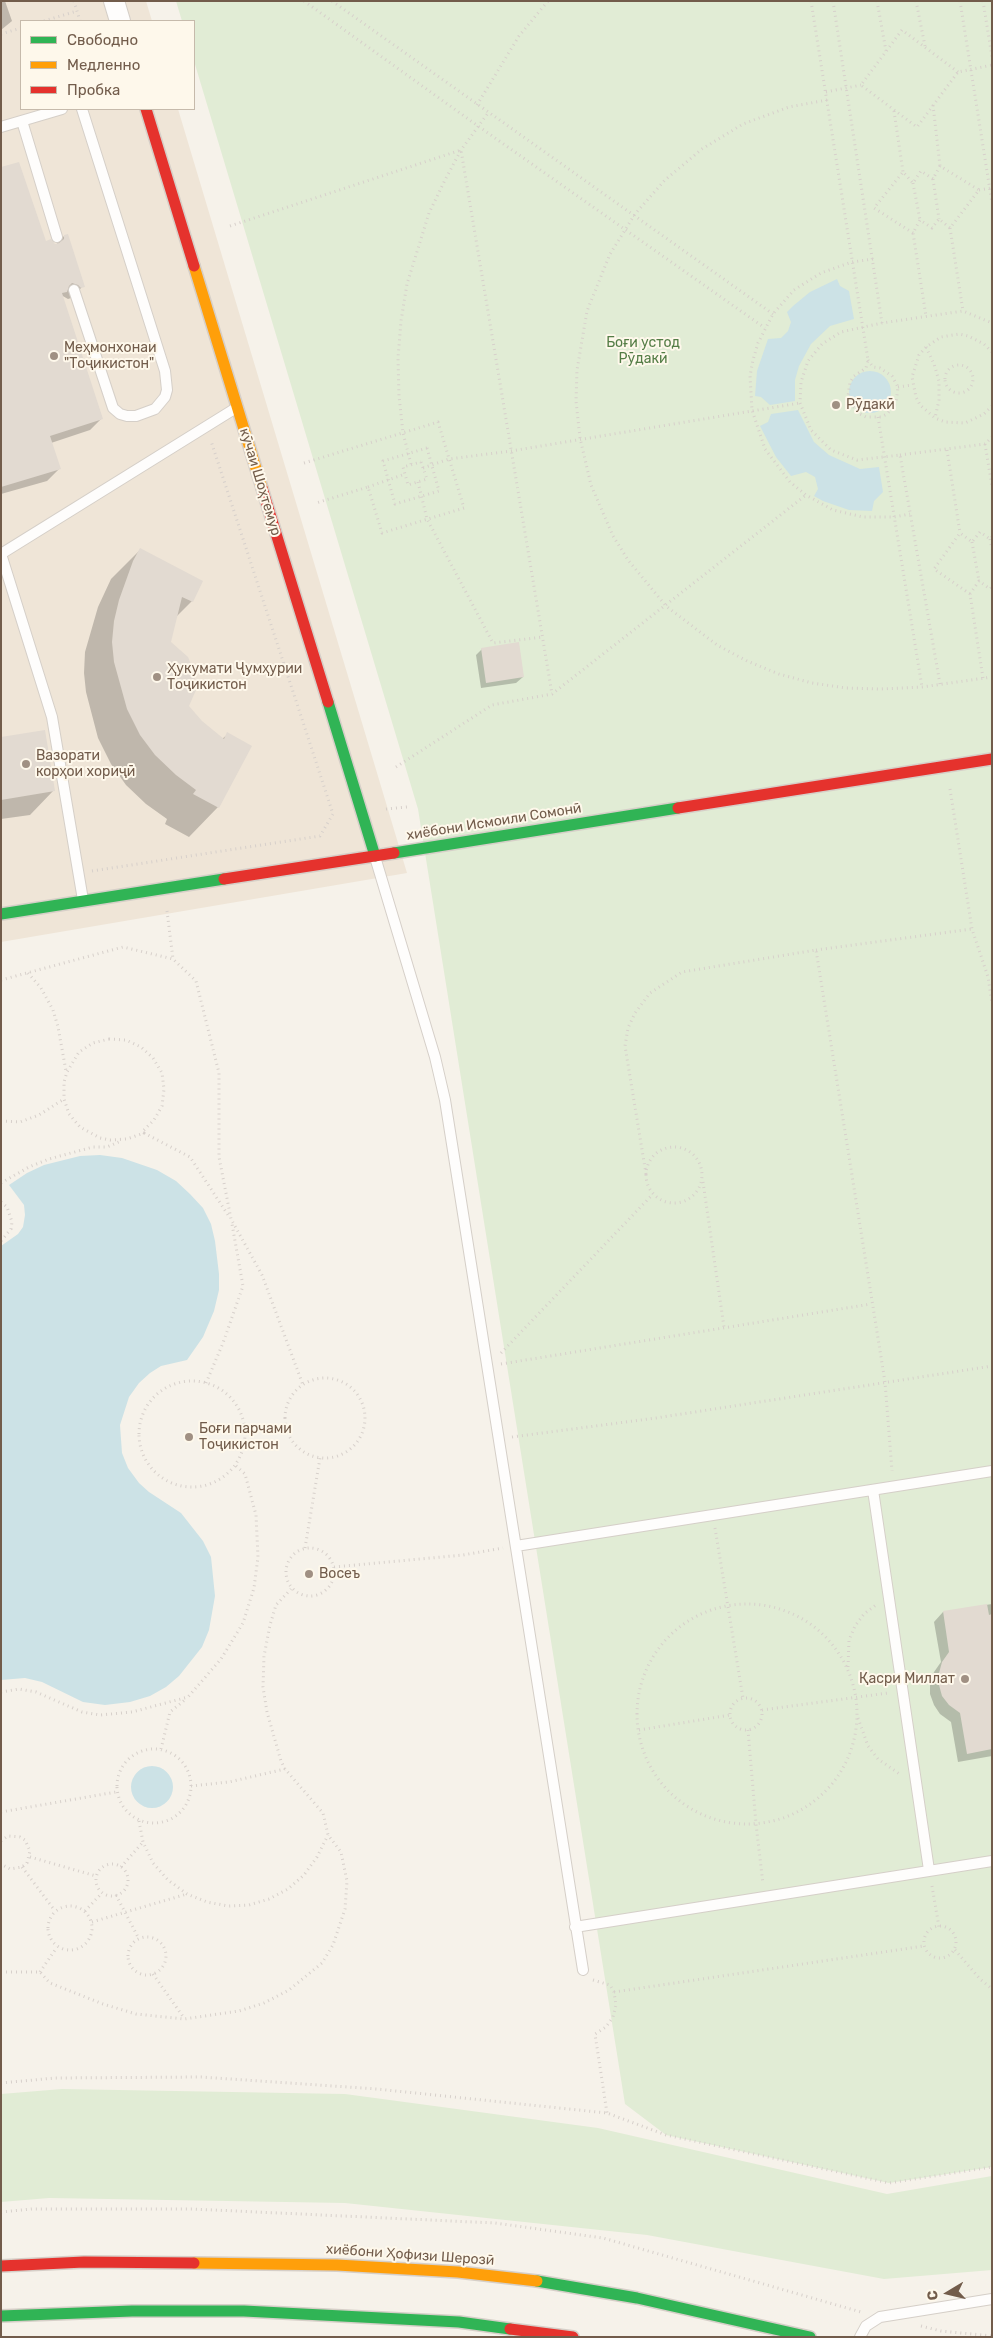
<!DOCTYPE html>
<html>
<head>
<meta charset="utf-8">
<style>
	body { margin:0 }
	#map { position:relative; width:993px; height:2338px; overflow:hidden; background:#f6f2ea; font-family:Rubik,sans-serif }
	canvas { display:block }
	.frame { position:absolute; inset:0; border:2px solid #725c4b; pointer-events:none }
	.legend { position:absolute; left:20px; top:20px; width:175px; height:90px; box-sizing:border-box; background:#fef8eb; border:1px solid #c6baab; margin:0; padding:6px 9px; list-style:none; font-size:15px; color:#725c4b }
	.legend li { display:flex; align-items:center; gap:10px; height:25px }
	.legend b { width:25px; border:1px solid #c6baab }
	.north { position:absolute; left:923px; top:2268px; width:50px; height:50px; -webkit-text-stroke:4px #fef8eb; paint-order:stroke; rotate:261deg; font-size:14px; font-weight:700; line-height:20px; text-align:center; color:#725c4b }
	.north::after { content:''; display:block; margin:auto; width:18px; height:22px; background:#725c4b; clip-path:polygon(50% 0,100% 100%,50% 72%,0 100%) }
</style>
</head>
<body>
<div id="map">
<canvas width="993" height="2338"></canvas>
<div class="frame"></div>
<ul class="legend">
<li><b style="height:6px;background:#30b455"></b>Свободно</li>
<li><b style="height:6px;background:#ff9f0a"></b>Медленно</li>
<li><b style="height:6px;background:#e5322d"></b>Пробка</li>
</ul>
<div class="north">С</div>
</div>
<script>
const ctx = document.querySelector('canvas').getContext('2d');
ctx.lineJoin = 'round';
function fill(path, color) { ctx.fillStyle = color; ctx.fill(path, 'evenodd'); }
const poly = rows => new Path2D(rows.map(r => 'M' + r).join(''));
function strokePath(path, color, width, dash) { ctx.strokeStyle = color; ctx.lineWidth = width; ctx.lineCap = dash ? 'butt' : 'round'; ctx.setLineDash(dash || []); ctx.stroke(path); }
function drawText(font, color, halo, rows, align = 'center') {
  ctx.font = font + ' Rubik,sans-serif'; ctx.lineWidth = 4; ctx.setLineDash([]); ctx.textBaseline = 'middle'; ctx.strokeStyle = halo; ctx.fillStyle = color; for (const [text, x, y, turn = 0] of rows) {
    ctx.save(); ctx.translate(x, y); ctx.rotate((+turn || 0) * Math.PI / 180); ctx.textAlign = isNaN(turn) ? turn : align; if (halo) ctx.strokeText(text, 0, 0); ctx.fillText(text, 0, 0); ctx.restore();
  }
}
const residential = poly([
	[1,1,146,1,152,21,21,21,21,109,178,109,407,873,1,942]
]);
const green = poly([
	[176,1,992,1,992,2167,889,2183,666,2135,625,2104,418,809,194,61,194,21,182,21],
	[62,2089,345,2094,598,2128,887,2194,992,2176,992,2270,884,2279,647,2235,345,2203,49,2198,1,2202,1,2094]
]);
const water = poly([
	[837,279,840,286,849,291,854,319,830,326,811,344,799,366,795,380,795,401,770,405,761,397,755,396,757,371,768,339,781,338,788,331,791,322,787,312,793,306,810,292],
	'849 392a21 21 0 1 1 42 0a21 21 0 1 1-42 0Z',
	[798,410,814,442,829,455,860,469,879,467,883,492,874,501,872,511,849,510,823,501,814,496,818,489,815,477,806,472,791,476,776,457,760,426,768,422,771,414],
	[100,1155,122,1158,157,1170,176,1181,190,1194,203,1208,211,1224,215,1241,219,1274,219,1290,214,1311,203,1337,187,1360,161,1366,150,1373,139,1383,129,1397,120,1425,122,1453,128,1468,139,1483,149,1492,181,1513,203,1541,211,1557,215,1596,209,1630,202,1647,179,1676,166,1687,150,1696,130,1702,105,1705,83,1702,42,1682,25,1678,1,1680,1,1246,18,1234,23,1227,25,1215,24,1205,9,1185,27,1173,44,1165,80,1156],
	'131 1787a21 21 0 1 1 42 0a21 21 0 1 1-42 0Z'
]);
const shadow = poly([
	[1,1,5,1,12,21,1,30],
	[1,169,45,243,56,245,64,236,83,286,71,298,68,299,61,295,102,418,90,430,51,443,59,469,47,481,1,494],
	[140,550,192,601,176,617,170,642,187,707,201,722,222,739,228,734,218,807,189,837,165,824,167,819,146,804,126,785,111,764,98,738,86,692,84,673,85,652,98,607,111,579],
	[482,649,523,677,516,683,481,688,476,655],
	[1,739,54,790,30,815,1,819],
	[992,1602,992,1756,958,1762,951,1722,940,1714,934,1705,930,1694,930,1683,934,1672,941,1662,934,1622,943,1612,992,1604]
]);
const building = poly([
	[19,162,46,241,51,239,55,244,59,243,64,239,64,235,68,234,85,287,81,288,78,285,72,283,69,286,67,292,62,293,103,419,50,436,61,469,1,487,1,167],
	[140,548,203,581,193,602,182,597,171,642,188,657,194,671,196,690,189,706,202,721,224,739,227,732,252,746,219,808,193,794,196,790,176,775,155,755,140,735,127,709,114,662,112,642,114,621,119,600,133,561],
	[519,642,524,677,486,683,481,648],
	[45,730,55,791,1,800,1,737],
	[987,1604,989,1615,992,1614,992,1749,967,1754,960,1713,949,1705,942,1696,939,1685,939,1673,942,1662,949,1652,943,1611]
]);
const path = poly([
	[74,1,80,21],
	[304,1,478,126,765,328],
	[332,1,773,314],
	[811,1,868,360],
	[833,1,882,323],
	[877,1,886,51],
	[916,1,925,46],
	[960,1,992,203],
	[983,1,992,57],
	[44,21,77,11],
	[1,34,21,28],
	[958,72,902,30,861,85,917,127,958,72,992,65],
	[826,92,861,85],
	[827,100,789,107,743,124,702,149,665,180,635,214,610,254,587,311,577,370,576,401,580,438,591,485,613,536,628,560,666,606,717,645,747,661,779,674,812,683,846,688,880,689,922,687,992,677],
	[477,105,519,36,548,1],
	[933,105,940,166],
	[894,111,903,172],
	[933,179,939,219],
	[913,183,920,220],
	[979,190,992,188],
	[230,226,461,150,552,694],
	[950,228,963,311],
	[913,233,874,208,903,172,913,183,921,171,933,179,940,166,979,190,950,228,939,219,932,228,920,220,913,233,926,316],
	[873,259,852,262,821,273,794,290,773,314,758,343,753,360,750,376,752,410,765,449,790,482,806,495,833,510,863,517,894,517,910,514],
	[926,347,934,364,939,381,939,400,935,418],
	[992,352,984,344,968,336,959,334,941,337,926,347,919,355,912,377,916,397,920,405,935,418,945,422,965,423,984,414,992,406],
	[868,360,873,367,880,368,892,376,898,387,896,403,887,414,881,417,866,417,860,414,850,403,848,396,850,382,854,376,866,368,868,360],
	'945 379a14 14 0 1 1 28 0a14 14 0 1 1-28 0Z',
	[898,387,912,385],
	[878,417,922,687],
	[985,444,992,486],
	[427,448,439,491,395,504,383,461,427,448],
	[947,450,960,533],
	[900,455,985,444,992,437],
	[421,462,427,479,408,485,403,467,421,462],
	[304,463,438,422,464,508,382,533,368,487,316,503],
	[411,464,403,433,399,396,398,358,401,321,407,284,429,213,445,180,461,150,488,113],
	[423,468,449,459,511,451,800,403],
	[418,482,427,519,493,643,543,637],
	[368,487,405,474],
	[990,539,992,549],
	[972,542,979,581],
	[970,594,934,569,960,533,972,542,980,532,990,539,992,537],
	[983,678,970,594,979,581,990,589,992,587],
	[940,684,900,455,857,460,831,450,811,430,800,403,801,382,808,361,822,344,841,332,882,323,963,311,992,323],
	[396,767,492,705,552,694,806,495],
	[950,789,972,929,988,977,992,1003],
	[386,809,407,807],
	[92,871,320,836,333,814,211,441],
	[167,911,173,959],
	[816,950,972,929],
	[28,973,41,988,53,1010,58,1027,66,1071],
	[1,980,123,947,173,959,196,981,219,1073,219,1157,231,1219,262,1275,303,1385],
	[109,1039,126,1040,141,1047,153,1058,162,1073,164,1089,162,1106,154,1120,142,1132,144,1133,127,1139,110,1140,100,1138,80,1127,69,1114,64,1099,64,1082,67,1072,79,1052,93,1043,109,1039],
	[1,1121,20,1122,39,1115,64,1099],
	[144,1133,190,1157,230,1218],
	'646 1175a28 28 0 1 1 56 0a28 28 0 1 1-56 0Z',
	[646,1174,625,1046,628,1028,635,1013,650,993,682,972,816,950,885,1382,892,1471],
	[703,1182,724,1327],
	[1,1183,29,1167,49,1159,93,1147,107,1147,121,1141],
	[1,1202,7,1207,12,1222,11,1229,1,1241],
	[501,1353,653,1194],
	[501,1364,871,1304],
	'285 1418a40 40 0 1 1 80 0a40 40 0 1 1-80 0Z',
	'139 1434a53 53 0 1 1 106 0a53 53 0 1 1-106 0Z',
	[206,1383,223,1343,243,1286,232,1224],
	[245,1429,286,1425],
	[512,1437,656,1418,992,1366],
	[715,1528,743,1698],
	'286 1572a24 24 0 1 1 48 0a24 24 0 1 1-48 0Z',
	[305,1548,320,1458],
	[334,1567,463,1555,503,1548],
	'637 1714a110 110 0 1 1 220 0a110 110 0 1 1-220 0Z',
	[848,1667,849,1640,855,1626,864,1614,876,1605],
	[1,1692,19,1689,36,1692,82,1712,100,1715,132,1712,188,1697,221,1659,243,1623,254,1588,258,1557,256,1515,245,1474,235,1465],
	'730 1714a16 16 0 1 1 32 0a16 16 0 1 1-32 0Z',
	[762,1710,888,1693],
	[858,1718,868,1746,878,1759,901,1775],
	[639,1730,730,1715],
	[748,1730,756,1824,763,1884],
	'117 1786a37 37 0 1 1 74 0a37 37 0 1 1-74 0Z',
	[161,1749,170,1712,186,1699],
	[191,1786,229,1782,285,1769],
	[1,1812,116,1792],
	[139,1821,143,1842,153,1863,168,1880,187,1894,207,1902,228,1906,249,1905,269,1899,288,1889,304,1875,317,1857,328,1835],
	[1,1841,8,1836,20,1837,25,1840,30,1851,27,1863,22,1867,10,1869,1,1864],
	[30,1857,96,1876],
	'96 1880a16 16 0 1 1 32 0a16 16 0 1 1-32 0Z',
	[22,1867,55,1911],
	[121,1867,143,1842],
	[932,1886,939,1927],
	[116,1895,139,1939],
	'48 1928a22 22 0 1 1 44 0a22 22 0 1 1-44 0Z',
	[85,1911,102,1893],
	[92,1922,187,1894],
	'924 1942a16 16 0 1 1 32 0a16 16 0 1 1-32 0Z',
	'128 1956a19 19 0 1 1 38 0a19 19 0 1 1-38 0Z',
	[955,1950,980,1979,992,1989],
	[1,1972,40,1972,50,1983,103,2004,136,2014,184,2019,239,2011,264,2003,289,1990,322,1963,333,1945,345,1909,347,1881,341,1852,328,1835,323,1813,285,1769,281,1761,267,1712,263,1687,264,1656,270,1625,276,1605,291,1589],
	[40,1972,57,1947],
	[153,1974,184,2018],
	[593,1980,610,1985,614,1992,616,2005,613,2017,606,2027,595,2034,607,2113],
	[614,1992,924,1946],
	[1,2083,55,2078,201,2077,377,2089,607,2113,666,2135,889,2183,992,2167],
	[1,2212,32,2209,192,2209,495,2223,603,2238,861,2312],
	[921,2326,941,2331,992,2336]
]);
const lane = poly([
	[22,121,57,237],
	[1,127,62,109],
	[74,290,113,408,120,414,127,416,136,416,155,409,165,397,167,390,165,371,82,109],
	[1,554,52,717,83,900],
	[1,554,236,408],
	[375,857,435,1057,445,1100,583,1970],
	[873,1490,929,1870],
	[516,1546,992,1471],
	[575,1927,992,1861],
	[860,2337,866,2326,880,2317,992,2299]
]);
const street = poly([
	[114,1,120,21]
]);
const fast = poly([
	[328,702,375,856],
	[394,853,678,808],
	[1,914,224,879],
	[537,2281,637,2298,810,2337],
	[1,2316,132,2311,244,2311,459,2322,510,2329]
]);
const slow = poly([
	[194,266,262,488],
	[194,2263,337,2265,458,2272,537,2281]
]);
const jam = poly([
	[146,109,194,266],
	[262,488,328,702],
	[678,808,992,759],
	[224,879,394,853],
	[1,2266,84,2262,194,2263],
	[510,2329,573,2337]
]);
const markers = [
	[54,356,5,"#a09083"],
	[836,405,5,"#a09083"],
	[157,677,5,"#a09083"],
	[26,764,5,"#a09083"],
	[189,1437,5,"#a09083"],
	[309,1574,5,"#a09083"],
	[965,1679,5,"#a09083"]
];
const parkNames = [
	["Боғи устод",643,343],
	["Рӯдакӣ",643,359]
];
const poiNames = [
	["Меҳмонхонаи",64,348],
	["\"Тоҷикистон\"",64,364],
	["Рӯдакӣ",846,405],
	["Ҳукумати Ҷумҳурии",167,669],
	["Тоҷикистон",167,685],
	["Вазорати",36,756],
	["корҳои хориҷӣ",36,772],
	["Боғи парчами",199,1429],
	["Тоҷикистон",199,1445],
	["Восеъ",319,1574],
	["Қасри Миллат",955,1679,"right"]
];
const streetNames = [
	["кӯчаи Шоҳтемур",260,482,73],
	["хиёбони Исмоили Сомонӣ",494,822,-9],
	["хиёбони Ҳофизи Шерозӣ",410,2255,4]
];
fill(residential, '#efe5d7');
fill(green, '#e1ecd5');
fill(water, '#cce2e6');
fill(shadow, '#0003');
fill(building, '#e2dad1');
strokePath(lane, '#d5cfc8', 12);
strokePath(street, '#d5cfc8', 22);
strokePath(fast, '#d6cfc8', 14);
strokePath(slow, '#d6cfc8', 14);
strokePath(jam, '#d6cfc8', 14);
strokePath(path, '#d7d0cb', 3, [1, 4]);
strokePath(lane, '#fefdfc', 10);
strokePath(street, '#fefdfc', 20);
strokePath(fast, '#30b455', 11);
strokePath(slow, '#ff9f0a', 11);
strokePath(jam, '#e5322d', 11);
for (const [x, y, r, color] of markers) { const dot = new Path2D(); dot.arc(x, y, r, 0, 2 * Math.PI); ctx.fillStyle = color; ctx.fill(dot); strokePath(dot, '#fef8eb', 2); }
drawText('14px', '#547d46', '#fef8eb', parkNames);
drawText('14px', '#725c4b', '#fef8eb', poiNames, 'left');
drawText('14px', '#725c4b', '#fef8eb', streetNames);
</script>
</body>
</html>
